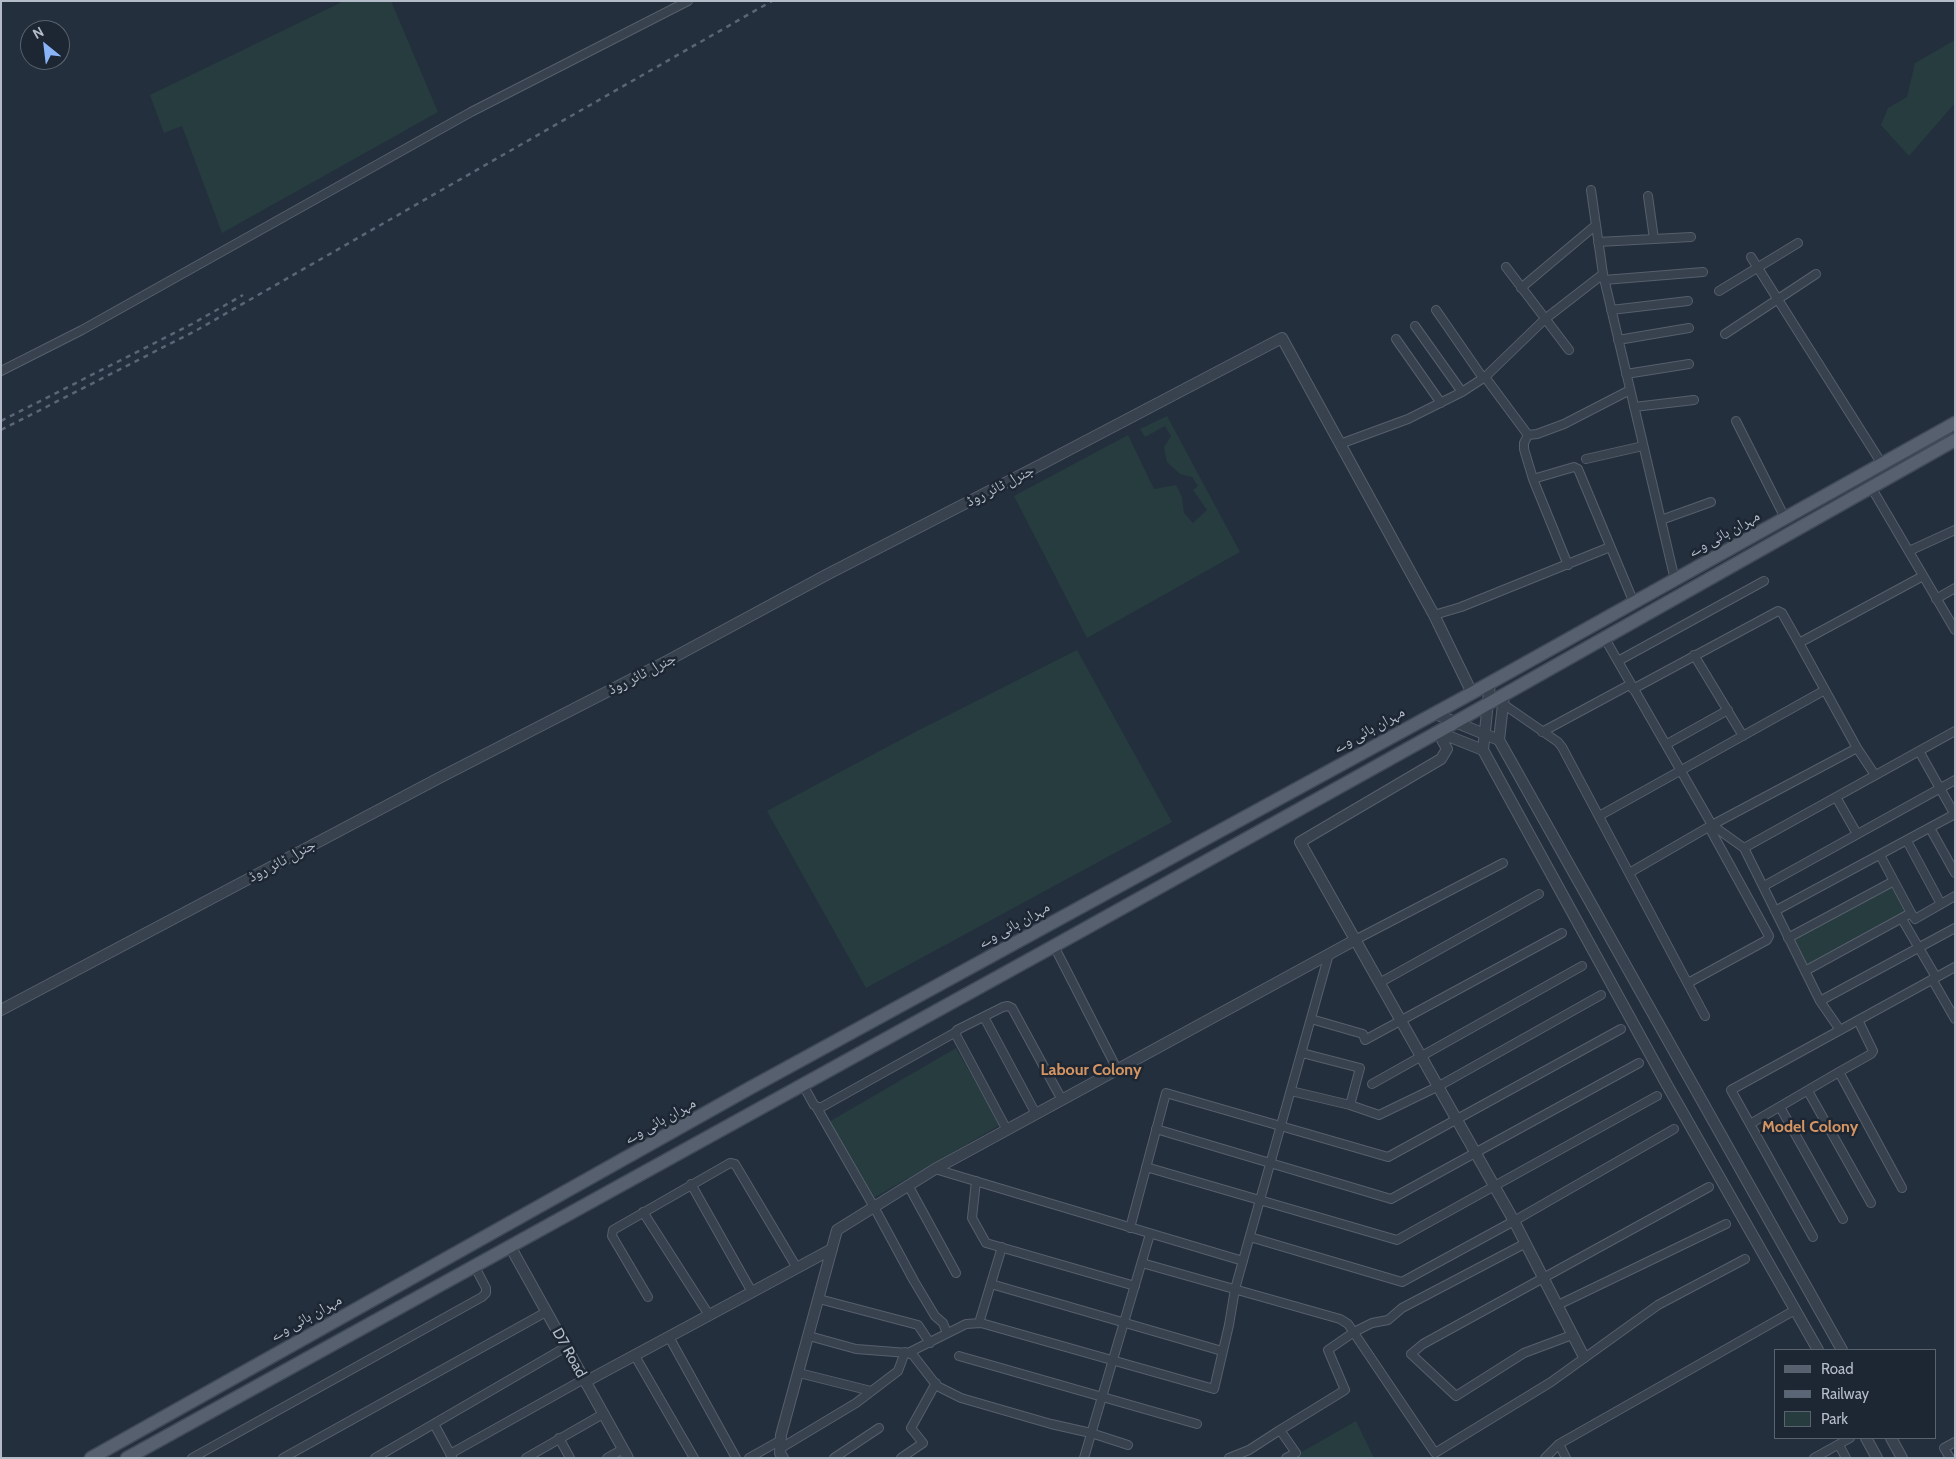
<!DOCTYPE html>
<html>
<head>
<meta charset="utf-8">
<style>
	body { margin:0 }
	#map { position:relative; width:1956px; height:1459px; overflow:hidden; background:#242f3e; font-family:Cabin,sans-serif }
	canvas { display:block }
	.frame { position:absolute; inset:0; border:2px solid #b4bcc9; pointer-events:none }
	.legend { position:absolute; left:1774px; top:1349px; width:162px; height:90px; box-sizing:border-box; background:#1d2633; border:1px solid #59626f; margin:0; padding:6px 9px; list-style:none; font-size:15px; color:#b4bcc9 }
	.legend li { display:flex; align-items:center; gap:10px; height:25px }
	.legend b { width:25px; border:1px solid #59626f }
	.north { position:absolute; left:20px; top:20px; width:50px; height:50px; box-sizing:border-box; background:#1d2633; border:1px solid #59626f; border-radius:50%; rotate:331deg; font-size:14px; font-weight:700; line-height:20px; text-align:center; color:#b4bcc9 }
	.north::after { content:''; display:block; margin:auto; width:18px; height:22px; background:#8ab4f8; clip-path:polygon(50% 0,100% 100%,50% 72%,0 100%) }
</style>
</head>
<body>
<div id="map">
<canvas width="1956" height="1459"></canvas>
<div class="frame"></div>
<ul class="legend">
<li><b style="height:6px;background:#56606e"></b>Road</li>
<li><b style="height:6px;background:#5a6575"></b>Railway</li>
<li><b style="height:14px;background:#263c3f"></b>Park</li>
</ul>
<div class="north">N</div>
</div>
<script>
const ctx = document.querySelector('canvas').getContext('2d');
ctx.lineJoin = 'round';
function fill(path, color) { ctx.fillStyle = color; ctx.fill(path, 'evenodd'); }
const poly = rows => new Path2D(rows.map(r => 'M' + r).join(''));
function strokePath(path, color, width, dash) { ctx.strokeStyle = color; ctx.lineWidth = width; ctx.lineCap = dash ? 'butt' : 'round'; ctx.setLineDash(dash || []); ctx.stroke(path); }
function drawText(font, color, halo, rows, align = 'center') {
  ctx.font = font + ' Cabin,"Noto Naskh Arabic",sans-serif'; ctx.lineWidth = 5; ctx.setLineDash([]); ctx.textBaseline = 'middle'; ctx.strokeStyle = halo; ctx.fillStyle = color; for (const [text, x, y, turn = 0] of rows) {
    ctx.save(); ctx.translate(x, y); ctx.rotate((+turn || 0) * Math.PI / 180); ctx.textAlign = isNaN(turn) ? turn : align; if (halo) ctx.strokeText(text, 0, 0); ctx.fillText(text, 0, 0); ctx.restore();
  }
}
const green = poly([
	[344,1,391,1,438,112,222,233,182,126,164,133,150,95],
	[1955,40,1955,103,1909,156,1881,125,1888,108,1907,97,1915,63],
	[1167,416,1240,552,1087,638,1014,496,1128,435,1154,489,1176,485,1182,497,1184,513,1193,523,1207,510,1193,490,1198,486,1192,477,1180,474,1167,462,1164,447,1171,436,1165,426,1145,437,1140,429],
	[1077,650,1172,822,866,988,767,811,919,730],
	[1893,884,1909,913,1806,967,1793,940],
	[956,1048,1000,1125,872,1199,827,1123],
	[1356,1421,1374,1458,1291,1458]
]);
const minor = poly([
	[1591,190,1603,274,1675,580],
	[1648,196,1654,239],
	[1598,242,1691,237],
	[1751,257,1882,464],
	[1506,267,1569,350],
	[1604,280,1703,272],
	[1521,288,1596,225],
	[1719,291,1798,243],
	[1436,310,1483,378],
	[1611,310,1688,301],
	[1415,326,1462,392],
	[1725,334,1816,274],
	[1396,339,1441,403],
	[1618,340,1689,328],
	[1,371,82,330,471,112,688,1],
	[1626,374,1689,364],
	[1485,377,1528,435,1537,434,1564,424,1630,390],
	[1634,407,1694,400],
	[1736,421,1785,518],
	[1528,435,1524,443,1524,449,1533,479,1568,565],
	[1340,444,1408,419,1462,392,1485,377,1545,319,1603,274],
	[1586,459,1643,446],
	[1533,479,1574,467,1578,469,1634,603],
	[1871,487,1955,630],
	[1661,520,1711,502],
	[1909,551,1955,530],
	[1936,599,1955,588],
	[1434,615,1461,607,1610,547],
	[1604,637,1712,825,1744,848,1820,1001,1840,1030],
	[1799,643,1923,576],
	[1694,655,1743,736],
	[1618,661,1764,581],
	[1633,689,1778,611,1782,613,1799,643,1857,748,1875,775],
	[1503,704,1558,742,1562,747,1705,1016],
	[1542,732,1631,684],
	[1667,744,1728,710],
	[1919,751,1955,815],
	[1836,797,1857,834],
	[1599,816,1825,690],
	[1930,828,1955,873],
	[1907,841,1941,904],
	[1744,848,1955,731],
	[1629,873,1712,825,1857,748],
	[1764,886,1955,780],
	[1775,911,1955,814],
	[1911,913,1915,919,1955,896],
	[1902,919,1936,977],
	[1788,938,1894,881],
	[1355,940,1503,863],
	[1054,946,1117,1069],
	[1805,971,1911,913,1880,855],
	[1932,979,1955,1019],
	[1381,982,1539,894],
	[1688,983,1767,940,1769,936,1709,827],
	[1820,1001,1955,928],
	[984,1017,1036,1114],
	[1311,1019,1363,1034,1365,1040,1562,933],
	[1302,1053,1360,1068,1350,1105],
	[1839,1072,1871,1054,1873,1051,1858,1020],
	[1372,1084,1582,966],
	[803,1085,814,1105,820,1108,956,1032],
	[1291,1091,1350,1105,1379,1115,1439,1086,1601,995],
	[1808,1091,1871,1203],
	[1780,1107,1843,1219],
	[817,1108,874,1207,914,1281,935,1316,943,1323,947,1333],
	[1750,1124,1839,1072,1902,1188],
	[1156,1129,1391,1199,1639,1063],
	[1007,1130,956,1035,957,1030,1003,1007,1008,1006,1012,1008,1062,1100],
	[1146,1167,1397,1240,1657,1096],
	[935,1169,1243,1261],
	[976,1181,972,1218,986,1243,1135,1286],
	[691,1184,752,1292],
	[908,1185,956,1273],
	[643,1212,709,1315],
	[1130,1228,1166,1093,1388,1157,1621,1029],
	[1250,1237,1402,1282,1514,1221,1674,1129],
	[1813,1237,1731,1090,1955,967],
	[1142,1263,1340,1319,1348,1324,1435,1453,1551,1382,1658,1305,1745,1259],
	[991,1284,1222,1351],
	[648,1297,612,1236,613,1230,730,1163,735,1164,797,1268],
	[819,1299,918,1325,930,1343],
	[1558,1305,1726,1224],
	[979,1323,1002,1247],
	[1572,1335,1524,1353,1456,1396,1411,1354,1423,1344,1709,1187],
	[809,1336,856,1349,908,1353,913,1355,937,1386,961,1398,1051,1424,1091,1433,1128,1445],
	[669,1337,736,1458],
	[908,1353,966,1324,981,1323,1214,1389,1229,1325,1235,1289,1329,954],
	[635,1356,694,1458],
	[959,1356,1197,1424],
	[799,1373,871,1391],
	[434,1424,452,1457],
	[559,1438,570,1458],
	[1559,1444,1566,1458],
	[1839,1445,1846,1458],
	[781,1448,856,1403,898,1371,905,1352],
	[450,1454,584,1379],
	[192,1458,482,1297,486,1293,486,1288,475,1267],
	[283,1458,546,1312],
	[375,1458,566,1347],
	[526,1458,603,1414],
	[607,1458,623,1449],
	[749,1458,781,1440],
	[834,1458,879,1428],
	[901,1458,923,1443,911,1428,936,1383],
	[1084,1458,1150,1234],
	[1229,1458,1249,1450,1280,1430],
	[1286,1458,1296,1453,1280,1430,1345,1390,1328,1350,1354,1332,1372,1323,1388,1320,1402,1308,1526,1243],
	[1545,1458,1559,1444,1795,1310],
	[1814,1458,1850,1438],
	[1950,1458,1944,1448,1955,1442]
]);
const tertiary = poly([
	[1490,683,1483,750,1667,1085,1818,1350],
	[1433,713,1499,740,1842,1350],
	[1438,732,1447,749,1441,759,1300,842,1514,1221,1584,1357],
	[1438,732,1483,750],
	[1499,740,1504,695],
	[1,1010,439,778,667,661,828,574,1042,464,1282,338,1434,615,1472,693],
	[511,1248,628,1458],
	[585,1382,832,1249],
	[1866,1438,1877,1458],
	[1891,1438,1902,1458],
	[783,1458,780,1453,781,1435,837,1230,935,1169,1355,940]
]);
const primary = poly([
	[91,1458,750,1088,1472,693,1955,423],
	[127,1458,1054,946,1438,732,1955,440]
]);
const rail = poly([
	[1,421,192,324,243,295],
	[1,430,197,330,772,1]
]);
const streetNames = [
	["جنرل ٹائر روڈ",1000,486,-27],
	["مہران ہائی وے",1724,534,-29],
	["جنرل ٹائر روڈ",642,674,-27],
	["مہران ہائی وے",1369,730,-29],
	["جنرل ٹائر روڈ",282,861,-28],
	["مہران ہائی وے",1014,925,-29],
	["مہران ہائی وے",660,1121,-29],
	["مہران ہائی وے",306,1318,-29],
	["D7 Road",569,1353,61]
];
const neighbourhoodNames = [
	["Labour Colony",1091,1070],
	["Model Colony",1810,1127]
];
fill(green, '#263c3f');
strokePath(minor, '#565f6c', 10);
strokePath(tertiary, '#565f6c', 12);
strokePath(primary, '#414a57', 15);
strokePath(minor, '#38414e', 8);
strokePath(tertiary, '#38414e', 10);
strokePath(primary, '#56606e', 12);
strokePath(rail, '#5a6575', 2.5, [5, 5]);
drawText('15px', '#b4bcc9', '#1d2633', streetNames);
drawText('bold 16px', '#d59563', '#1d2633', neighbourhoodNames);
</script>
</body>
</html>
